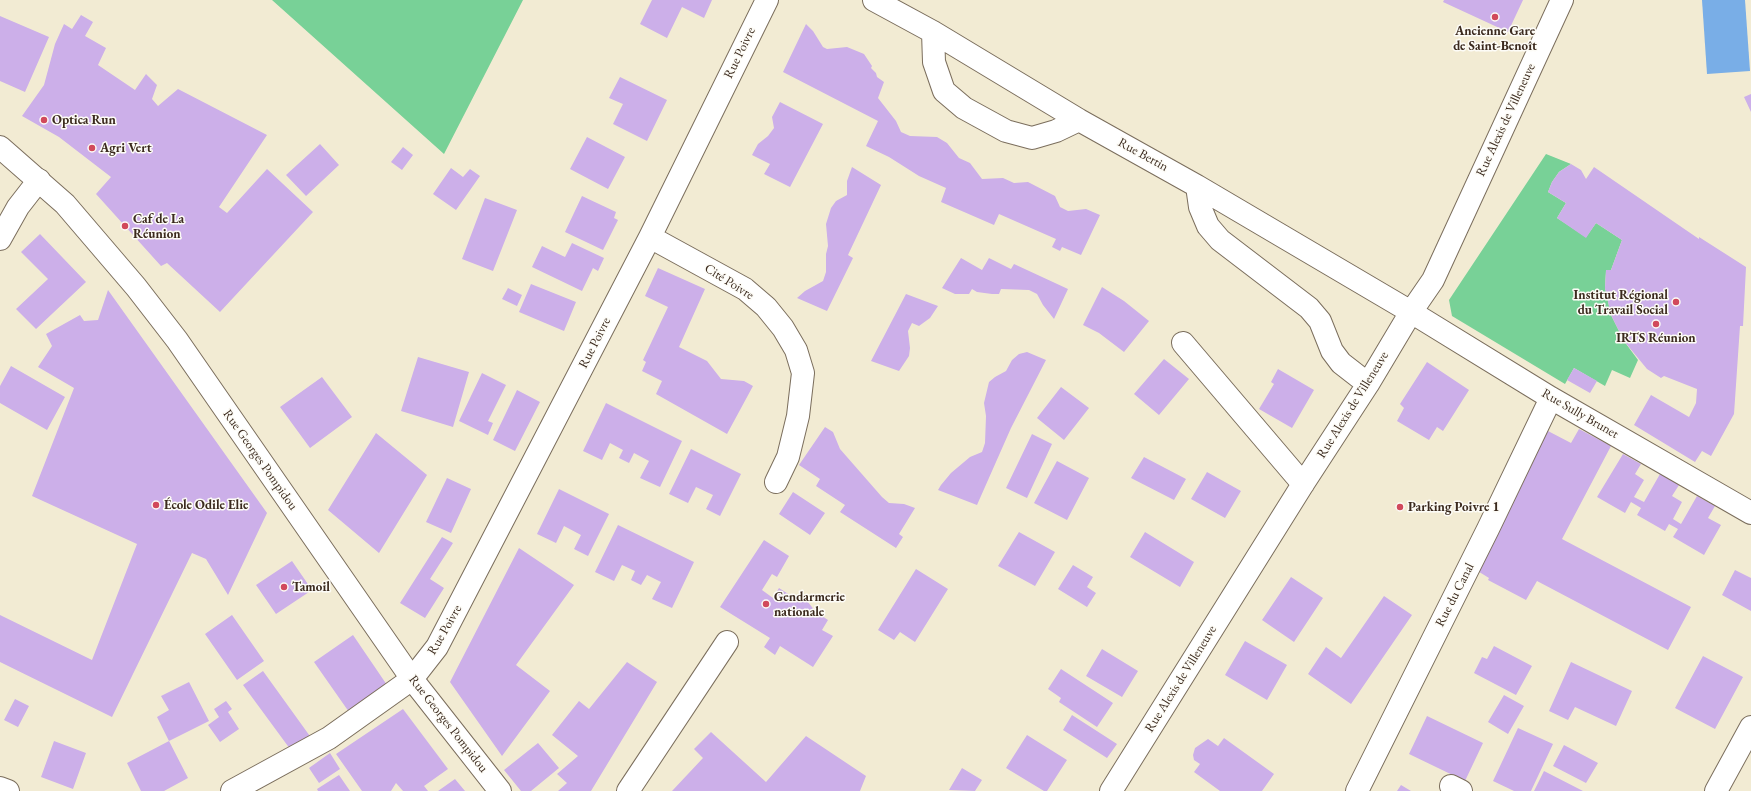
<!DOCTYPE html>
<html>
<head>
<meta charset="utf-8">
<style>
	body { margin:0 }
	canvas { display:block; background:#f2ebd3 }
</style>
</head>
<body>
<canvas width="1751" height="791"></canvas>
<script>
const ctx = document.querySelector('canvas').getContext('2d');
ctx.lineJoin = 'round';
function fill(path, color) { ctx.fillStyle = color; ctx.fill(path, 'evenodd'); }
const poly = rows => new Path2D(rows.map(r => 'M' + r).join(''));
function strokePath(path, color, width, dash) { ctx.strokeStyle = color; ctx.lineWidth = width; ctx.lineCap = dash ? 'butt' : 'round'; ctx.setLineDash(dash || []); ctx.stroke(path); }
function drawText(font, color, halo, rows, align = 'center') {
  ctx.font = font + ' "EB Garamond",serif'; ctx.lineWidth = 3; ctx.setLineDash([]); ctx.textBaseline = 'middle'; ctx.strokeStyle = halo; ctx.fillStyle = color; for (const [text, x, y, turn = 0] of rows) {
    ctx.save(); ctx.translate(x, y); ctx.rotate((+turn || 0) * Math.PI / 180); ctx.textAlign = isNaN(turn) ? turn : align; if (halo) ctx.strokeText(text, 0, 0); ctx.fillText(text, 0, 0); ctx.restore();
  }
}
const green = poly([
	[272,0,523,0,444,154],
	[1546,154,1571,164,1559,172,1552,182,1548,192,1566,203,1557,218,1586,237,1596,223,1622,240,1611,270,1606,271,1605,288,1611,315,1624,341,1638,360,1630,378,1612,370,1605,386,1574,368,1565,384,1452,316,1449,300]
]);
const water = poly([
	[1702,0,1745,0,1750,71,1707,74]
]);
const building = poly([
	[652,0,712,0,704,18,682,7,667,38,640,24],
	[1444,0,1523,0,1508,32,1443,2],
	[81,15,93,22,85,36,106,48,98,65,135,90,146,74,157,85,152,99,158,106,178,89,267,135,219,207,227,213,267,169,313,212,220,312,167,263,161,266,96,194,111,177,59,137,22,116,44,85,55,44,64,24,72,29],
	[0,16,49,37,25,92,0,81],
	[806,24,813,31,823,47,827,49,847,47,864,54,872,66,871,68,876,73,877,77,884,82,878,98,896,121,901,132,910,136,937,137,947,143,959,158,970,163,982,179,1003,178,1014,183,1028,182,1055,196,1060,207,1068,211,1086,209,1100,215,1081,255,1062,247,1060,251,1052,247,1056,239,999,214,994,225,941,202,946,188,919,176,889,157,866,146,878,121,783,72],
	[620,77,667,100,647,141,613,124,623,104,609,98],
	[1751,94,1751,112,1744,97],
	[780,102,823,124,790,187,764,174,770,164,752,155,758,144,768,136,774,128,772,117],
	[587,137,625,157,608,189,570,169],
	[320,144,339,165,306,196,286,175],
	[403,147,413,155,402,170,391,162],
	[1571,164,1581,170,1586,179,1594,167,1699,239,1699,237,1746,267,1743,326,1740,326,1734,414,1711,456,1702,451,1695,462,1634,425,1651,395,1689,417,1696,403,1697,389,1664,376,1661,378,1647,369,1624,341,1611,315,1605,288,1606,270,1611,270,1622,240,1596,223,1586,238,1557,218,1566,203,1548,192,1552,182,1559,172],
	[852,167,881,185,848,255,853,258,827,311,797,298,805,291,823,281,826,272,826,254,828,246,826,224,831,208,836,201,847,195,847,181],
	[451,168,463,177,470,169,480,176,456,210,433,194],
	[582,196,616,212,614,218,618,220,603,250,565,232],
	[485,198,517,210,493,271,462,259],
	[40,234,86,282,36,329,16,309,48,279,21,252],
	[572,243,604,258,598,271,593,268,582,291,532,267,542,246,565,257],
	[961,258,982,270,989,258,1011,269,1014,264,1068,289,1054,319,1043,305,1037,294,1029,290,1001,289,999,294,992,294,977,292,972,289,969,294,955,294,942,288],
	[658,268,705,289,679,347,707,361,721,379,744,381,753,386,727,434,656,394,662,381,642,371,646,362,643,360,668,307,645,296],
	[531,284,576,302,564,331,519,312],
	[1102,287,1124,301,1149,321,1124,352,1099,333,1083,325],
	[508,288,522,295,517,306,502,299],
	[108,290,267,513,228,595,206,559,192,553,112,717,0,662,0,615,92,660,137,544,32,496,74,388,38,367,52,346,46,334,80,315,84,321,98,320],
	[906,294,938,306,930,318,919,326,912,323,908,331,910,348,909,356,899,371,871,361],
	[1027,352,1046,360,1011,428,977,505,938,490,941,485,951,473,970,457,982,452,985,443,986,416,984,403,989,382,995,377,1006,371,1012,360,1019,354],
	[418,357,469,372,453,427,401,411],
	[1164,359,1189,379,1159,415,1134,394],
	[1427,362,1469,390,1443,431,1437,427,1429,440,1397,421,1404,408,1400,404],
	[11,366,65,397,47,430,0,403,0,386],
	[1574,368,1597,381,1590,393,1567,380],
	[1278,369,1314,390,1292,428,1259,409,1274,384,1271,382],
	[482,373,506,385,488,421,493,423,488,435,459,421],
	[322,377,352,417,310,448,280,407],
	[1061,387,1089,408,1064,440,1037,418],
	[517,390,540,402,515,451,493,440],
	[606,403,682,441,660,487,640,478,649,461,634,453,629,463,619,458,623,450,610,443,602,460,583,451],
	[825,427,833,432,840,449,882,497,889,503,904,504,915,508,899,534,903,537,896,548,840,512,845,505,816,486,820,479,799,465],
	[1579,429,1611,446,1562,539,1691,607,1668,650,1537,581,1526,600,1488,580,1489,578,1476,570,1548,431,1571,443],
	[376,433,427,475,379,553,328,510],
	[1032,434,1052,444,1027,498,1006,488],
	[691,449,741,474,720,516,706,509,713,495,696,487,688,503,669,494],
	[1623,454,1641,464,1635,474,1644,480,1634,497,1644,502,1660,474,1679,485,1672,496,1682,502,1673,519,1681,524,1697,496,1715,506,1708,518,1721,525,1704,555,1673,537,1678,529,1669,524,1665,531,1637,515,1641,508,1631,502,1625,513,1597,497],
	[1144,457,1186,479,1174,500,1131,478],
	[1057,461,1089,478,1067,520,1034,503],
	[1207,472,1241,491,1225,518,1191,499],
	[447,478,471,489,451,533,426,522],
	[559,489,609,514,588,556,574,549,581,535,564,526,556,543,537,534],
	[793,492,825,513,810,535,779,514],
	[618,525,694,562,672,608,652,599,661,582,647,575,641,585,631,580,635,571,622,565,614,581,595,572],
	[1019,532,1055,552,1035,586,998,566],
	[1145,532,1194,562,1180,587,1130,557],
	[442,537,453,543,430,579,444,588,425,618,400,603],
	[764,540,789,556,777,577,772,574,762,590,773,598,779,588,793,597,807,601,816,612,828,620,822,630,833,636,813,667,780,646,775,655,764,647,770,638,720,607],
	[519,548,574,585,516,665,550,691,502,756,450,682],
	[292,561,312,590,276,614,256,585],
	[1073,565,1093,577,1087,587,1096,593,1087,607,1058,589],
	[916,569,948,589,915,642,900,632,894,640,878,630],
	[1735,570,1751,578,1751,611,1722,595],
	[1291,577,1323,598,1294,642,1262,620],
	[1384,596,1412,615,1351,704,1308,674,1326,647,1341,658],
	[232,615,264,661,237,680,205,634],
	[353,635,387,685,349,712,314,662],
	[1245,641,1287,665,1267,700,1225,675],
	[1494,646,1532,666,1516,695,1474,673,1482,657,1487,659],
	[1102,649,1138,671,1122,697,1086,676],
	[1703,656,1743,677,1715,729,1675,708],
	[627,662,657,682,591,791,558,791,567,783,557,774,578,756,552,735,579,701,589,709],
	[1571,662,1632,691,1616,726,1575,707,1568,720,1549,711],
	[1061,669,1113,703,1097,727,1059,702,1061,698,1048,689],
	[263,671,312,739,293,753,243,685],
	[189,682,209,721,169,741,157,717,169,710,161,696],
	[1504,695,1524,706,1508,734,1488,722],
	[15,699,29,706,18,727,4,720],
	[226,701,232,709,228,712,239,729,220,742,208,725,219,717,214,709],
	[403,709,448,769,424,786,428,791,403,791,396,783,391,791,362,791,336,754],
	[1072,715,1117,744,1107,758,1063,730],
	[1427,716,1483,743,1465,781,1409,754],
	[1518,728,1553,744,1531,791,1514,791,1493,781],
	[711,732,766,782,806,736,866,776,860,791,672,791,703,758,694,749],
	[1027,735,1067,760,1047,791,1044,791,1006,768],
	[1224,738,1274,774,1262,791,1220,791,1194,772,1200,764,1194,760,1193,755,1195,748,1208,739,1218,746],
	[54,741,86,753,73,789,41,777],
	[169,741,188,778,164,791,141,791,127,763],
	[538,743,559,768,531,791,521,791,504,770],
	[1564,745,1598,763,1586,783,1553,766],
	[330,753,340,769,319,783,309,768],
	[962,768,982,780,975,791,949,790],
	[1544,771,1583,791,1534,791],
	[339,775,350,791,318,791,317,789],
	[455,779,465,791,438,791],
	[1401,785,1411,791,1397,791]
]);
const minor = poly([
	[874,0,933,32,1079,120,1197,186,1411,312,1551,398,1751,513],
	[933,32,934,62,944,91,964,108,1006,131,1032,138,1056,131,1079,120],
	[1197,186,1200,207,1208,226,1220,240,1309,308,1320,321,1332,351,1341,363,1368,384],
	[650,237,745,289,766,307,783,328,796,350,803,373,798,416,788,457,776,482],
	[0,239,18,207,39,180],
	[1183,343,1303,484],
	[1451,786,1461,791],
	[0,788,8,791],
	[232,791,329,738,412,679,437,647,650,237,767,0],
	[628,791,727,642],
	[1111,791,1303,484,1368,384,1411,312,1433,280,1562,0],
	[1357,791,1488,529,1551,398],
	[1716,791,1751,727]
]);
const major = poly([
	[0,147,65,204,136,287,177,340,412,679,500,791]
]);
const markers = [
	[1495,17,4,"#d1495b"],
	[44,120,4,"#d1495b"],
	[92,148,4,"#d1495b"],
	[125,226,4,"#d1495b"],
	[1676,302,4,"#d1495b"],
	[1656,324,4,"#d1495b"],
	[156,505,4,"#d1495b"],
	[1400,507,4,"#d1495b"],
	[284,587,4,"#d1495b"],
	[766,604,4,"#d1495b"]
];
const poiNames = [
	["Ancienne Gare",1495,31,"center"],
	["de Saint-Benoît",1495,46,"center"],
	["Optica Run",52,120],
	["Agri Vert",100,148],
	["Caf de La",133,219],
	["Réunion",133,234],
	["Institut Régional",1668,295,"right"],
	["du Travail Social",1668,310,"right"],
	["IRTS Réunion",1656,338,"center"],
	["École Odile Elie",164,505],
	["Parking Poivre 1",1408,507],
	["Tamoil",292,587],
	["Gendarmerie",774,597],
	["nationale",774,612]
];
const streetNames = [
	["Rue Poivre",740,53,-64],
	["Rue Alexis de Villeneuve",1506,120,-65],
	["Rue Bertin",1143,155,29],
	["Cité Poivre",729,282,32],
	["Rue Poivre",595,343,-63],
	["Rue Alexis de Villeneuve",1353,405,-58],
	["Rue Sully Brunet",1580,414,30],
	["Rue Georges Pompidou",260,460,55],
	["Rue du Canal",1455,595,-63],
	["Rue Poivre",445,630,-60],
	["Rue Alexis de Villeneuve",1181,679,-58],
	["Rue Georges Pompidou",448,724,52]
];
fill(green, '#78d197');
fill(water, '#79aee7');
fill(building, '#ccafe9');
strokePath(minor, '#7b6e5d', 24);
strokePath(major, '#7b6e5d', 24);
strokePath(minor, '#fff', 22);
strokePath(major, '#fff', 22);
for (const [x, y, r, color] of markers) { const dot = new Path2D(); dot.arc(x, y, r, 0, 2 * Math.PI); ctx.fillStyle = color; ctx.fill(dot); strokePath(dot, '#fdfcf7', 1.5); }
drawText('bold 13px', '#3b2a1e', '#fdfcf7', poiNames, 'left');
drawText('13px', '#3b2a1e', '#fdfcf7', streetNames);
</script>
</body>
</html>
